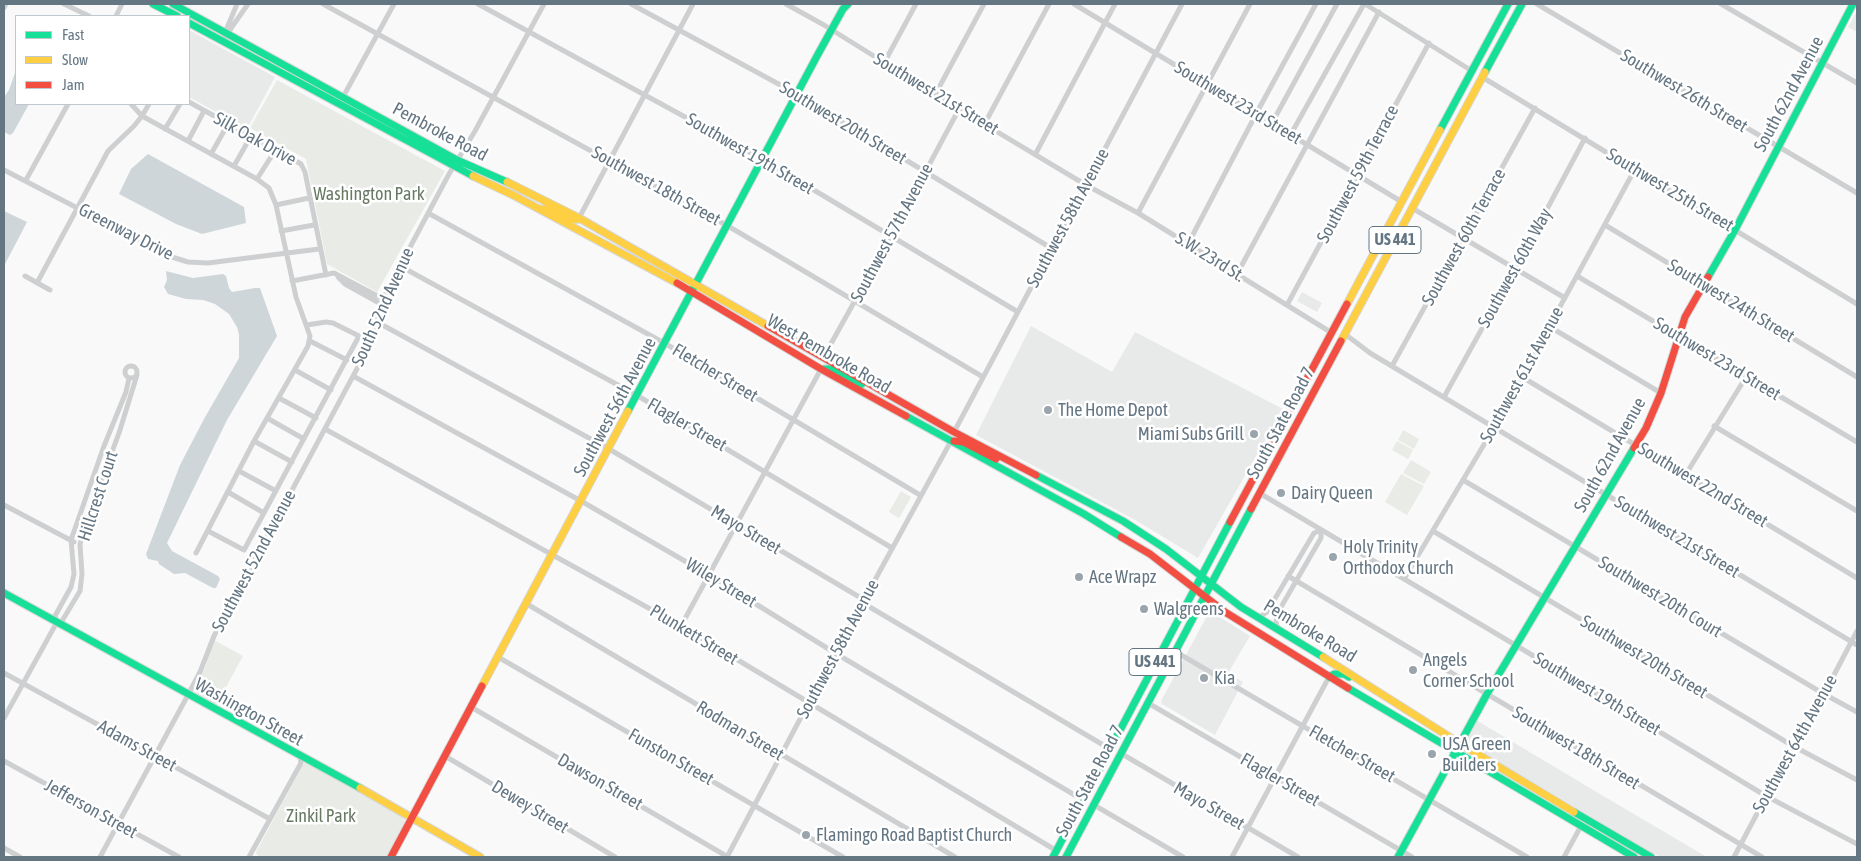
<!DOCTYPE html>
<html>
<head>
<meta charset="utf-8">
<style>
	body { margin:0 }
	#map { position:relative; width:1861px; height:861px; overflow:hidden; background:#f9f9f9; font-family:"Asap Condensed",sans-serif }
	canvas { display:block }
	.frame { position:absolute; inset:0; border:5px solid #657683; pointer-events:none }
	.legend { position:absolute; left:15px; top:15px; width:175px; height:90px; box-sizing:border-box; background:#fff; border:1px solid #c1c8cd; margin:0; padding:6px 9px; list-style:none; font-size:15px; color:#657683 }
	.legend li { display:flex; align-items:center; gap:10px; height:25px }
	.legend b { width:25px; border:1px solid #c1c8cd }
</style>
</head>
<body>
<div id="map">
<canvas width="1861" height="861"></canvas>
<div class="frame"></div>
<ul class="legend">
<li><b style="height:6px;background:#16e098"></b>Fast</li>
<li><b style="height:6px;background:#ffcf43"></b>Slow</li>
<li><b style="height:6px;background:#f24e42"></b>Jam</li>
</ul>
</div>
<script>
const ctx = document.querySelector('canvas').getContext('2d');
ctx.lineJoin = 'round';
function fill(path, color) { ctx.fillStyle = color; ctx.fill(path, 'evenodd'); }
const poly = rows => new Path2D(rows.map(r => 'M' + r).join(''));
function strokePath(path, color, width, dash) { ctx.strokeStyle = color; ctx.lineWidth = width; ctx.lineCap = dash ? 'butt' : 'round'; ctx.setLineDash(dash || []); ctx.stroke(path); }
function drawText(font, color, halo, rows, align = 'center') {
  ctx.font = font + ' "Asap Condensed",sans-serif'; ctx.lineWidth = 5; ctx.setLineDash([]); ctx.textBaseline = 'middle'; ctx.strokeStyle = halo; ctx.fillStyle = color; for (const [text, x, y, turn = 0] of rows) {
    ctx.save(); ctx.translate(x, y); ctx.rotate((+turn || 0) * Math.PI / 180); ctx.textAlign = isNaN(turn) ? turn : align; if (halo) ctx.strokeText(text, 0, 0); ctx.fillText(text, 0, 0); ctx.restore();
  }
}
const built = poly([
	[1857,11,1857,32,1848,27],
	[189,30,275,77,247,129,189,97],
	[1302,292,1322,303,1317,312,1297,301],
	[1031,326,1112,372,1135,332,1283,409,1198,558,1137,521,976,435],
	[1212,614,1218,616,1250,636,1228,673,1243,682,1215,735,1162,704,1161,701,1207,616],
	[1476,720,1605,797,1707,857,1660,857,1464,742]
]);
const green = poly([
	[277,80,445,171,377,292,327,264,306,159,250,128],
	[1403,430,1419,439,1414,449,1398,440],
	[1397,441,1413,450,1408,459,1392,450],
	[1411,460,1431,472,1424,484,1403,473],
	[1401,474,1424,486,1407,515,1385,502],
	[901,491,911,497,899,518,889,512],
	[214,640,243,656,215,707,197,696,194,691,205,668],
	[306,762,404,817,405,824,389,857,260,857,257,855,256,852,302,766]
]);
const water = poly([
	[16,70,16,104,29,104,13,133,10,135,4,132,4,97,9,90],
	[148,154,244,207,246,223,202,234,176,224,119,194,131,169],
	[4,211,27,222,4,266],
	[166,271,193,278,223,274,226,276,229,288,232,292,255,288,260,288,277,336,227,420,167,543,172,551,218,576,220,579,216,588,213,588,185,573,174,574,159,564,158,561,148,559,146,554,180,465,204,419,239,358,239,334,237,327,229,314,215,304,203,300,186,299,168,294,164,287,167,280]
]);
const street = poly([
	[64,4,89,16],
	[323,4,728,226,983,377],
	[478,4,762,159,1018,312],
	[631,4,797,94,1051,248],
	[786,4,824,25,959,109,1086,185,1138,213,1332,333],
	[1074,4,1402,202],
	[1365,4,1472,71],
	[1537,4,1857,193],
	[1721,4,1857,83],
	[4,8,6,4],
	[116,16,122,4],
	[227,34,248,4],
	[224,42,227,28,237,4],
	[884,63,916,4],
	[1482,77,1857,304],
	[936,93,984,4],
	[343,97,394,4],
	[189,102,301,164,305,172,326,275],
	[131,104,142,116,257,179,269,188,276,205,296,297,310,336,308,346,254,441,196,553],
	[985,123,1049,4],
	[1272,123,1337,4],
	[165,129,180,104],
	[1291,134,1364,4],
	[188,141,204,111],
	[1036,153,1115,4],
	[211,154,228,124],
	[234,166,251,136],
	[4,170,172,257,188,262,208,263,319,249],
	[257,179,276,149],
	[26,180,68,104],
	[276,205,309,198],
	[1412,208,1565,298],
	[428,213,666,344,920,495],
	[1138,213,1250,4],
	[579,218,693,4],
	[1605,225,1857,377],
	[281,231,314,225],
	[1188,244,1256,114,1316,4],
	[400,266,638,396,892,548],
	[1237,274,1379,12],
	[25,276,50,290],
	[1577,276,1857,442],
	[338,277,345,284,381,304],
	[292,281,334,273,383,299],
	[37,283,108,151,134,126,142,116,149,104],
	[1287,305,1429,43],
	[377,322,609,449,861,598,868,606,1110,749],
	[1550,327,1661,393],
	[1345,334,1370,353,1857,645],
	[310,341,347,360],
	[823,358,891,236,959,109],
	'125 372a6 6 0 1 1 12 0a6 6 0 1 1-12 0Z',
	[1392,366,1535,108],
	[295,370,331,390],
	[353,376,581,501,709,575,835,653,1083,800],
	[1522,377,1857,578],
	[1444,397,1515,269,1585,138],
	[279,398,316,418],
	[267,418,304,439],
	[1714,426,1857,511],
	[325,429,681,626,1057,851],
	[954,432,1182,4],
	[254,441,292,462],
	[239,471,276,491],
	[1686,474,1746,377],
	[1463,480,1824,694,1857,712],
	[228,492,264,513],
	[1261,494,1517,646,1766,796,1857,844],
	[4,505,74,542],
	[208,531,244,550,359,336,333,323,326,322,307,325],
	[1433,531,1793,746,1857,780],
	[1288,576,1762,857],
	[1404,579,1495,426,1635,169],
	[527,604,955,857],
	[1257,616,1261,616,1267,612,1314,533,1321,530,1321,538,1277,614,1276,622,1278,630],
	[57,622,62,621,80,591,82,574,80,545,83,530,119,433,137,375],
	[57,622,55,616,71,587,74,574,71,540,104,446,126,392,129,378],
	[681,626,821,369],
	[1176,652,1527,857],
	[498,657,843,857],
	[4,673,270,819],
	[1148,703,1412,857],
	[471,707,728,857],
	[4,718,57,622],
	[1122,754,1298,857],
	[445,756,615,857],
	[4,761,179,857],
	[1094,805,1183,857],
	[4,848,20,857],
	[100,857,188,695,200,672,214,636,367,350,371,341,383,299,400,266,449,174,475,131,544,4],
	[249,857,301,763,300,757],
	[727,857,835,653,951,441],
	[1232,857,1329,677],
	[1564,857,1581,826],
	[1734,857,1793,746,1824,694,1857,631]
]);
const fast = poly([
	[153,4,177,16],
	[173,4,457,160,507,182],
	[189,23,473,176],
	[1485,72,1522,4],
	[1440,130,1508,4],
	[1708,277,1735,230,1853,4],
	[824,369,832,369,862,384],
	[628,411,817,56,843,9,848,4],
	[906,416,1084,514,1121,537],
	[1036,475,1123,521,1166,549,1241,607,1323,657],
	[4,593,360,788],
	[1329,677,1334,674,1344,674,1349,677],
	[1348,688,1634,857],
	[1574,812,1651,857],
	[1053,857,1230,522],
	[1066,857,1251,509],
	[1398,857,1487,694,1634,448]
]);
const slow = poly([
	[473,176,515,196,677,283],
	[507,182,579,218,768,326],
	[541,209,548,209,571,220,579,219],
	[1347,304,1440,130],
	[1341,341,1485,72],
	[1323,657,1459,743,1574,812],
	[482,686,628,411],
	[360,788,480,857]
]);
const jam = poly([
	[677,283,821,369,906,416],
	[768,326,954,432,1036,475],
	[954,441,963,442,996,459],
	[1634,448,1646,428,1661,393,1685,317,1708,277],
	[1251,509,1341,341],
	[1230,522,1347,304],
	[1121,537,1150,554,1225,612,1348,688],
	[391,857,482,686]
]);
const markers = [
	[1048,410,5,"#99a4ac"],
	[1254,434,5,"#99a4ac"],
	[1281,493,5,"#99a4ac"],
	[1333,557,5,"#99a4ac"],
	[1079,577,5,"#99a4ac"],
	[1144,609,5,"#99a4ac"],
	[1413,670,5,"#99a4ac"],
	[1204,678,5,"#99a4ac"],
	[1432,754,5,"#99a4ac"],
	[806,835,5,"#99a4ac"]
];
const shields = [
	[1395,240,52],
	[1155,662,52]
];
const shieldNames = [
	["US 441",1395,240],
	["US 441",1155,662]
];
const streetNames = [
	["Southwest 26th Street",1684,91,31],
	["Southwest 21st Street",936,94,31],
	["South 62nd Avenue",1789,94,-62],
	["Southwest 23rd Street",1238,103,31],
	["Southwest 20th Street",843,123,31],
	["Pembroke Road",440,132,28],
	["Silk Oak Drive",255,139,29],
	["Southwest 19th Street",750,154,30],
	["Southwest 59th Terrace",1358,174,-62],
	["Southwest 18th Street",656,186,29],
	["Southwest 25th Street",1670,190,31],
	["Southwest 58th Avenue",1068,218,-62],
	["Greenway Drive",126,232,27],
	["Southwest 57th Avenue",892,233,-62],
	["Southwest 60th Terrace",1464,237,-61],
	["S.W. 23rd St.",1210,257,32],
	["Southwest 60th Way",1515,268,-61],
	["Southwest 24th Street",1731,301,31],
	["South 52nd Avenue",383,307,-66],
	["West Pembroke Road",829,354,30],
	["Southwest 23rd Street",1717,359,31],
	["Fletcher Street",715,373,31],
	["Southwest 61st Avenue",1522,375,-61],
	["Southwest 56th Avenue",615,407,-62],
	["South State Road 7",1281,423,-62],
	["Flagler Street",687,425,30],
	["South 62nd Avenue",1610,455,-61],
	["Southwest 22nd Street",1703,485,31],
	["Hillcrest Court",98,496,-72],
	["Mayo Street",746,530,31],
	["Southwest 21st Street",1677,537,31],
	["Southwest 52nd Avenue",254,561,-62],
	["Wiley Street",721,583,31],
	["Southwest 20th Court",1660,597,31],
	["Pembroke Road",1310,631,31],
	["Plunkett Street",694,635,31],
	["Southwest 58th Avenue",838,649,-62],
	["Southwest 20th Street",1644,657,31],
	["Southwest 19th Street",1597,694,31],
	["Washington Street",249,712,29],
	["Rodman Street",740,731,31],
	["Southwest 64th Avenue",1795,744,-61],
	["Adams Street",137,746,29],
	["Southwest 18th Street",1576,748,31],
	["Fletcher Street",1352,754,30],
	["Funston Street",671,757,30],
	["Flagler Street",1280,780,30],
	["South State Road 7",1090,781,-62],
	["Dawson Street",600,782,30],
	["Mayo Street",1209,806,30],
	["Dewey Street",530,807,31],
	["Jefferson Street",91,809,29]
];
const parkNames = [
	["Washington Park",369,194],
	["Zinkil Park",321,816]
];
const poiNames = [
	["The Home Depot",1058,410],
	["Miami Subs Grill",1244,434,"right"],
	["Dairy Queen",1291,493],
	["Holy Trinity",1343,547],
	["Orthodox Church",1343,568],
	["Ace Wrapz",1089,577],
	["Walgreens",1154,609],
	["Angels",1423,660],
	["Corner School",1423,681],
	["Kia",1214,678],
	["USA Green",1442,744],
	["Builders",1442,765],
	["Flamingo Road Baptist Church",816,835]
];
fill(built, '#e8e9e9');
fill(green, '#e8ebe6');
fill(water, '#ced6d9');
strokePath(fast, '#d5d6d7', 9);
strokePath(slow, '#d5d6d7', 9);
strokePath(jam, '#d5d6d7', 9);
strokePath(street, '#cecfd0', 5);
strokePath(fast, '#16e098', 7);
strokePath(slow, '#ffcf43', 7);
strokePath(jam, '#f24e42', 7);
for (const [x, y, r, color] of markers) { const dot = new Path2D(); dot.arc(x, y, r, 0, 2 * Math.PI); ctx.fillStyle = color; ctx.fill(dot); strokePath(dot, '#fff', 2); }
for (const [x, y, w] of shields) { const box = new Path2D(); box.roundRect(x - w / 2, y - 13.5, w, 27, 4); ctx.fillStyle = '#fff'; ctx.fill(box); strokePath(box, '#657683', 1); }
drawText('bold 16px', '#657683', null, shieldNames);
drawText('18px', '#657683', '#fff', streetNames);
drawText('18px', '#687a64', '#fff', parkNames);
drawText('18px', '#657683', '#fff', poiNames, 'left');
</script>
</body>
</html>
